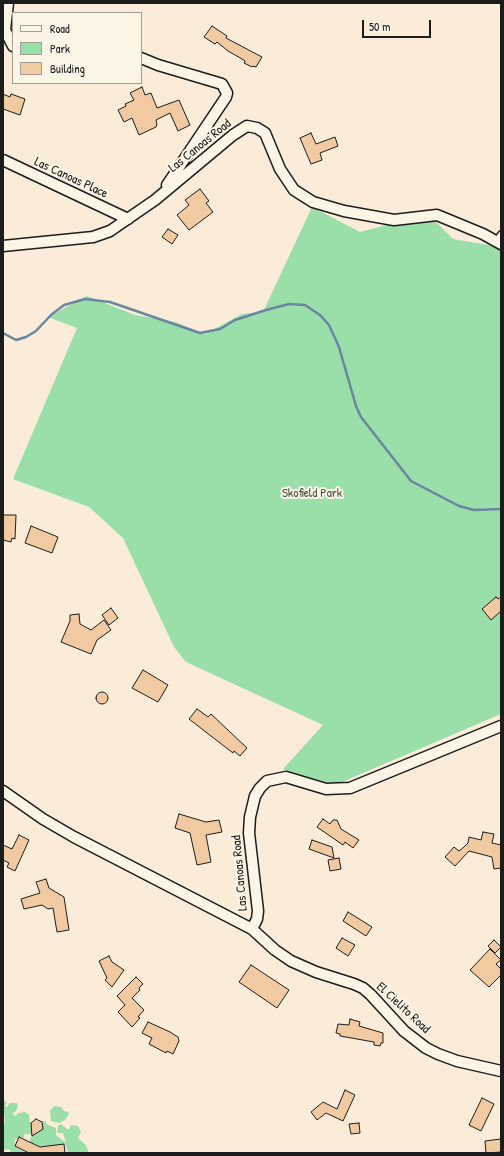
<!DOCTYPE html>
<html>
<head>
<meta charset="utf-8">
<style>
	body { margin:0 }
	#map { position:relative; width:504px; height:1156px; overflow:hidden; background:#faecd8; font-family:"Patrick Hand",sans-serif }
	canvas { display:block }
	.frame { position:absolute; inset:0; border:4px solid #1c1c1c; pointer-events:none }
	.legend { position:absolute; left:12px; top:12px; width:130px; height:72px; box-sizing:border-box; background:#fcf5e5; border:1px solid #a29e95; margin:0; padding:5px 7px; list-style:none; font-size:12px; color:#1c1c1c }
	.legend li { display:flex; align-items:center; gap:8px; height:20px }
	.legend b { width:20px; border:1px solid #a29e95 }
	.scale { position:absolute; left:362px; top:20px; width:69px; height:18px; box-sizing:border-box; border:2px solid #1c1c1c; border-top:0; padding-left:5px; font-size:12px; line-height:14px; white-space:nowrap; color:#1c1c1c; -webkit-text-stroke:3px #fcf5e5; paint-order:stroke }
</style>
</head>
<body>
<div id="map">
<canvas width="504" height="1156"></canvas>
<div class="frame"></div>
<ul class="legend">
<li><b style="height:5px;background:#fcf5e5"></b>Road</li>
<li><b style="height:11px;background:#9adeaa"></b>Park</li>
<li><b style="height:11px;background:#f2caa2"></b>Building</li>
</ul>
<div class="scale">50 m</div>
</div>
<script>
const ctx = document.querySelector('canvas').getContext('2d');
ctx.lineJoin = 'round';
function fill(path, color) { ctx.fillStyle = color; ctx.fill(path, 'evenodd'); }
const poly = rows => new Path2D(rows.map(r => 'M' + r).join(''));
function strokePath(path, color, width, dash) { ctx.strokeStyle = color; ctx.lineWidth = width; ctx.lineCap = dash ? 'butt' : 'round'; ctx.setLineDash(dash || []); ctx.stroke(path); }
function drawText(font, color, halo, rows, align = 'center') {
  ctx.font = font + ' "Patrick Hand",sans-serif'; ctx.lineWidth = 4; ctx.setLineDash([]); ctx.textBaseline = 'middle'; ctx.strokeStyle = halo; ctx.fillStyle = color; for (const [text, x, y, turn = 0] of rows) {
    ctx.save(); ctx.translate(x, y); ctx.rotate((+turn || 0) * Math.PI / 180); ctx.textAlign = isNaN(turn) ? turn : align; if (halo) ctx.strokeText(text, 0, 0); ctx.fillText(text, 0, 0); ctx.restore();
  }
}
const green = poly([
	[312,207,360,232,428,214,453,239,500,247,501,250,501,714,335,785,283,769,323,725,186,662,174,647,123,538,89,507,13,479,77,328,48,317,87,296,135,315,175,322,205,334,242,314,263,312],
	[3,1099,7,1103,5,1106,7,1107,10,1103,17,1103,18,1106,16,1111,11,1114,14,1114,15,1117,18,1113,25,1112,29,1115,30,1122,46,1121,46,1124,56,1128,56,1135,66,1143,63,1133,57,1133,58,1126,61,1124,67,1129,69,1129,71,1125,78,1126,81,1132,78,1138,86,1145,89,1153,68,1152,65,1144,40,1147,29,1142,32,1135,28,1134,25,1134,23,1139,20,1137,16,1138,14,1143,17,1148,27,1153,12,1153,9,1149,5,1150,3,1148,3,1124,5,1123],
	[54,1106,61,1107,64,1111,68,1112,69,1114,65,1120,59,1123,51,1121,50,1111]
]);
const stream = poly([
	[3,333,16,340,26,337,36,331,51,315,64,305,85,299,110,302,200,333,220,329,235,320,266,310,289,304,305,305,320,315,329,325,339,347,356,406,361,417,411,481,459,506,474,510,501,509]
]);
const building = poly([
	[212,26,227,36,226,38,262,57,256,67,253,66,252,67,244,63,245,61,242,59,228,51,217,42,215,44,204,37,212,26],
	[142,87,145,95,151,93,157,108,179,100,190,125,178,131,170,113,156,120,157,124,156,127,139,135,132,118,124,122,118,110,126,106,125,104,134,100,130,93,142,87],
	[3,94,10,97,11,94,25,99,20,115,3,109,3,94],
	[311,133,316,144,335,137,338,146,320,153,322,160,311,164,300,138,311,133],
	[200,189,209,201,206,203,213,212,189,230,177,215,189,205,185,200,200,189],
	[168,229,178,235,172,244,162,237,168,229],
	[3,515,16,515,15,539,12,538,11,542,3,540,3,515],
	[31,526,58,537,52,553,25,543,31,526],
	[496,597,498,599,501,597,501,611,491,620,482,609,496,597],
	[111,608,118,618,109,625,102,615,111,608],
	[79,614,80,624,91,630,104,620,111,630,97,640,91,654,61,642,70,621,70,615,79,614],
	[143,670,168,685,158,702,132,688,143,670],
	'96 698a6 6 0 1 1 12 0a6 6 0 1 1-12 0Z',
	[197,709,208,717,211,714,247,748,240,756,234,751,233,753,189,719,197,709],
	[179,814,206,822,219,820,222,832,206,835,211,862,197,865,190,833,175,828,179,814],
	[323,819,330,824,333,820,337,820,341,829,359,840,353,848,345,842,343,845,317,827,323,819],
	[483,832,494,834,492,843,501,845,501,868,494,869,492,857,469,851,455,866,445,857,454,847,459,851,464,847,468,843,469,837,481,840,483,832],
	[19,835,29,840,15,871,7,867,9,863,3,860,3,845,12,849,19,835],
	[312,840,332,847,334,858,309,849,312,840],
	[339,858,341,869,330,871,328,860,339,858],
	[46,879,49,888,64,897,69,930,57,932,53,908,48,909,42,905,24,909,21,899,40,893,36,882,46,879],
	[348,912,372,927,366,936,343,921,348,912],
	[342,938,355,945,348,956,336,948,342,938],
	[494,940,501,947,495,953,488,946,494,940],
	[490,949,501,960,496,964,501,969,501,975,489,987,470,970,490,949],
	[109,956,112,962,124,970,112,987,105,980,107,978,99,961,109,956],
	[251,965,289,990,277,1008,239,982,251,965],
	[136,977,143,984,139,988,140,990,132,998,144,1010,138,1017,140,1018,132,1027,118,1012,125,1005,117,996,136,977],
	[350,1019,360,1022,359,1026,383,1033,383,1043,381,1043,380,1046,374,1045,374,1042,340,1036,340,1034,336,1033,338,1024,349,1025,350,1019],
	[148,1022,170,1032,178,1037,179,1041,173,1054,167,1051,166,1053,149,1044,152,1038,142,1033,148,1022],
	[345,1090,355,1095,343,1121,326,1113,317,1120,311,1112,323,1102,337,1109,345,1090],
	[482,1098,494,1104,481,1131,469,1125,482,1098],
	[36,1119,42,1122,43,1129,32,1136,31,1123,36,1119],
	[359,1123,360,1133,351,1134,349,1124,359,1123],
	[19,1137,40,1147,64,1144,65,1153,29,1153,15,1146,19,1137],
	[501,1139,501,1152,486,1153,485,1141,501,1139]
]);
const lane = poly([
	[496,241,501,234]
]);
const street = poly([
	[8,3,5,30,13,46],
	[141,58,158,65,222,84,227,93,226,97,167,185],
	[3,160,128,219],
	[3,246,93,237,110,231,155,200,233,135,247,126,257,128,265,133,280,169,294,190,313,202,344,211,394,220,437,215,483,234,501,244],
	[3,791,43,819,74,837,252,929,275,950,291,961,316,972,354,984,363,988,371,995,404,1031,426,1048,438,1054,457,1061,501,1071],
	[252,929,257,919,258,911,249,833,250,817,255,796,260,788,267,781,286,777,326,789,350,788,501,726]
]);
const streetNames = [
	["Las Canoas Road",200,146,-39],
	["Las Canoas Place",71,178,25],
	["Las Canoas Road",240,873,-95],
	["El Cielito Road",403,1008,43]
];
const parkNames = [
	["Skofield Park",312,494]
];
fill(green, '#9adeaa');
strokePath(stream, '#6987a1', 2.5);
fill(building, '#f2caa2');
strokePath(building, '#1c1c1c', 1);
strokePath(lane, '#1c1c1c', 8);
strokePath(street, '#1c1c1c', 13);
strokePath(lane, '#fcf5e5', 5);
strokePath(street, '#fcf5e5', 10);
drawText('13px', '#1c1c1c', '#fcf5e5', streetNames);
drawText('13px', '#425647', '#fcf5e5', parkNames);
</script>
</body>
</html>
